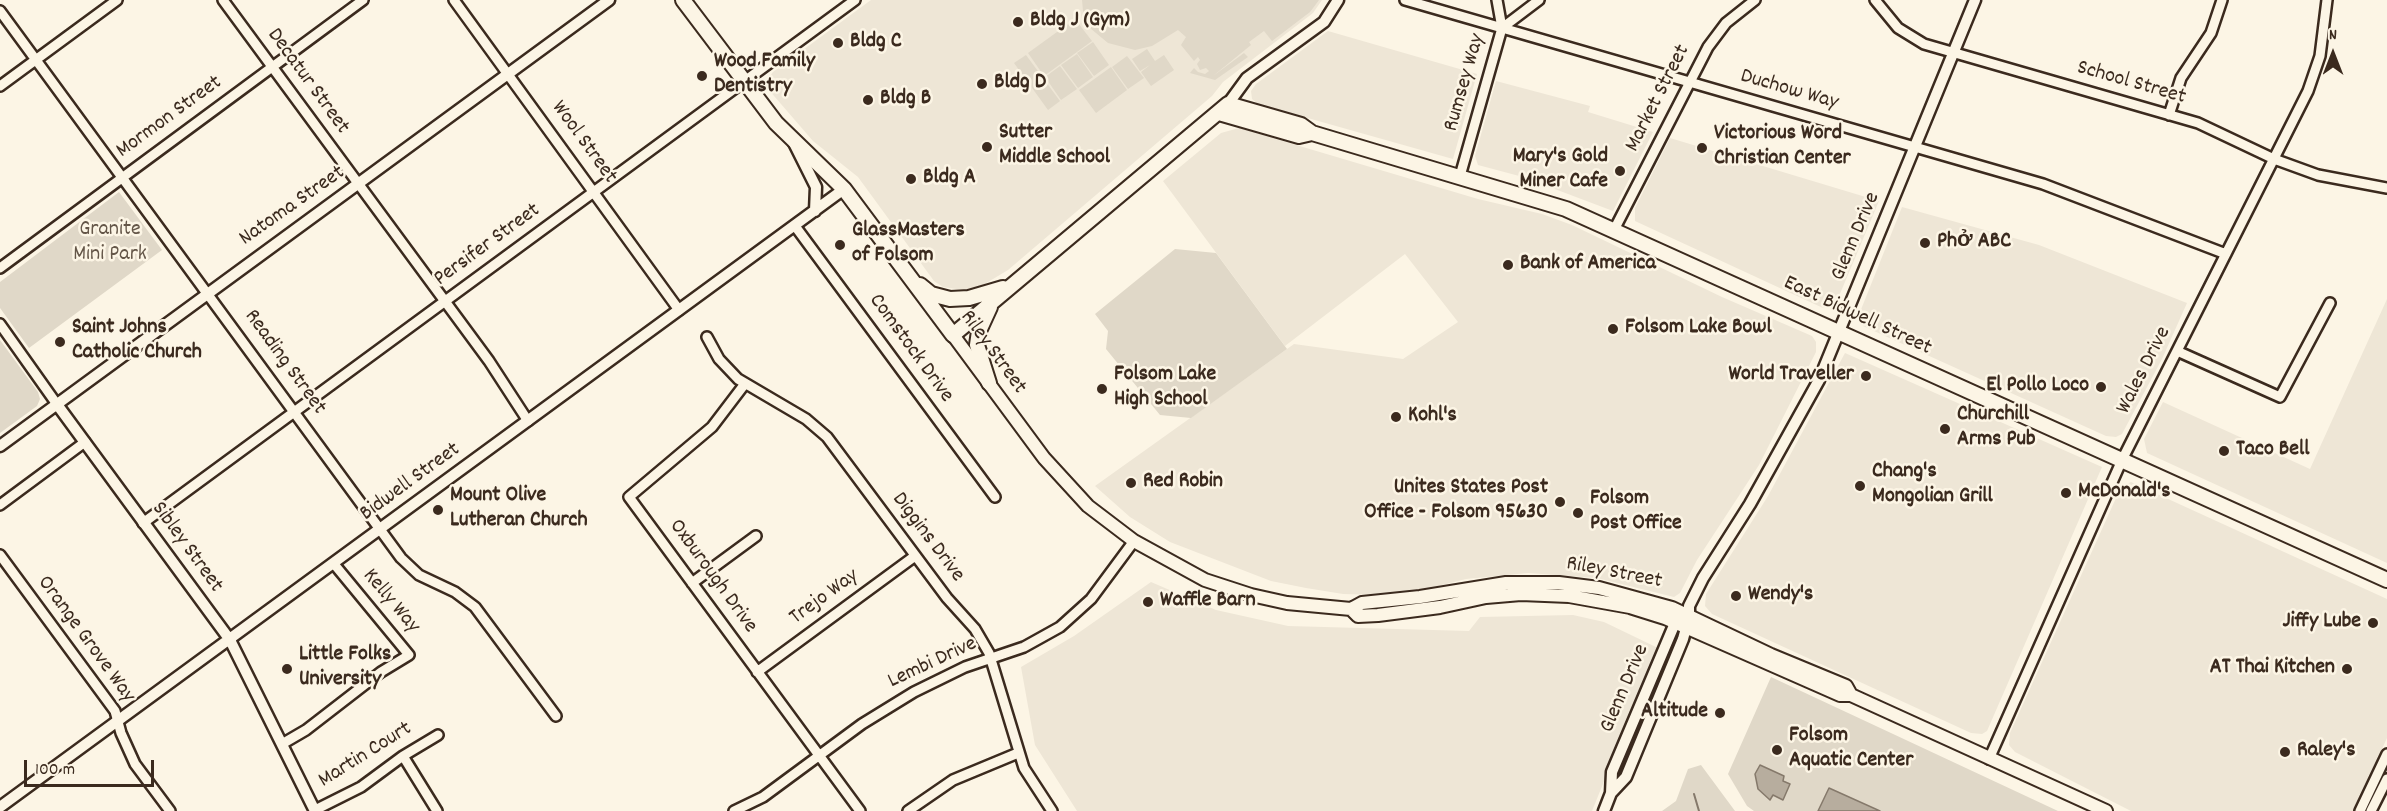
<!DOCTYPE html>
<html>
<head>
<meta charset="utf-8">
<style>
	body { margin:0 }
	#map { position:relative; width:2387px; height:811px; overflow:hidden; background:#fcf5e5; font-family:Dekko,sans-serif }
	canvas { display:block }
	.north { position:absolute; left:2303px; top:24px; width:60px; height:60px; -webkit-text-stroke:4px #fcf5e5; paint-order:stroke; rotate:0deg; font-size:16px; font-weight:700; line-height:24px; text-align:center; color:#3b2a1e }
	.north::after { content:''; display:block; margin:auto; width:21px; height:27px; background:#3b2a1e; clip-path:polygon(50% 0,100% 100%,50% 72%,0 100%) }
	.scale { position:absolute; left:24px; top:760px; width:130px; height:27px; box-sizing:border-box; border:3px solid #3b2a1e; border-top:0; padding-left:8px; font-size:18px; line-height:21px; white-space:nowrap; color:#3b2a1e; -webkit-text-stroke:4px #fcf5e5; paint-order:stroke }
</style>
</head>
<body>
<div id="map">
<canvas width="2387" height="811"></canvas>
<div class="north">N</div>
<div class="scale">100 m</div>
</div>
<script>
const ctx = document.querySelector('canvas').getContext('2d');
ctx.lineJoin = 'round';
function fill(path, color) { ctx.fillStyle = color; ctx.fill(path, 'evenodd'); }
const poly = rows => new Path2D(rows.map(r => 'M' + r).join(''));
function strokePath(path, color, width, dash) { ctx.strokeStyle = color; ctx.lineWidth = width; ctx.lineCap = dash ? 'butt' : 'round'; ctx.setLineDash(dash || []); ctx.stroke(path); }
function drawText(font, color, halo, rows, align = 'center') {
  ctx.font = font + ' Dekko,sans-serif'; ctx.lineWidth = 5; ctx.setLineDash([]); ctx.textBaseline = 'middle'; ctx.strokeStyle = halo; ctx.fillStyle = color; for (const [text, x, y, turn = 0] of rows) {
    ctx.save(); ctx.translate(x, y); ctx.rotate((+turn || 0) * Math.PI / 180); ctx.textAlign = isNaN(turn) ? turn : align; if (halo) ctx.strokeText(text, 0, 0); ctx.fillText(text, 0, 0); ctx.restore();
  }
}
const built = poly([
	[871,0,1322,0,1313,13,1223,82,1212,96,1008,270,983,285,963,290,943,287,934,281,858,177,813,141,768,89,766,81,773,72],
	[1328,31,1477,74,1453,159,1258,104,1252,99,1251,91,1256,84],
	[1496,81,1590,106,1588,112,1653,132,1613,211,1523,177,1478,165,1475,156],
	[1239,128,1478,199,1542,214,1572,225,1722,297,1812,336,1816,342,1816,352,1759,465,1697,560,1680,593,1674,597,1597,578,1528,573,1466,579,1422,590,1379,595,1343,594,1306,588,1271,581,1170,542,1130,517,1095,486,1294,344,1403,359,1458,322,1405,254,1285,346,1163,181,1221,133],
	[1670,138,1879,201,1834,308,1823,308,1635,221,1635,208],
	[1902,207,2039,245,2187,303,2162,359,2122,434,2116,437,2106,436,1863,326,1860,322,1860,312],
	[2387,299,2387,563,2147,453,2144,439,2163,402,2310,469],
	[1845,353,2102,467,1987,731,1982,734,1971,733,1712,614,1705,606,1706,594,1768,496],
	[2131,482,2387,599,2387,738,2353,811,2131,811,2015,752,2009,745,2010,733,2121,487],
	[1151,582,1216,610,1288,626,1469,631,1480,617,1573,615,1604,622,1658,648,1592,811,1077,811,1035,745,1021,667,1074,636]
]);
const green = poly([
	[1082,0,1319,0,1310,12,1272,41,1264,31,1249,42,1251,45,1213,76,1244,53,1248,57,1215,80,1190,73,1194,68,1198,72,1205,74,1209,71,1206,68,1200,70,1197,64,1200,60,1198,57,1194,61,1181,45,1186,37,1178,30,1152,46,1135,50,1108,43,1090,28,1083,11],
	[1075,19,1092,41,1044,76,1028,53],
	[1093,42,1109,65,1094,76,1077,53],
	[1147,49,1155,61,1164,55,1174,70,1151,86,1141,72,1150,65,1140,71,1132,59],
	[1077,54,1093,77,1078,88,1061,65],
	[1026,55,1060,101,1048,110,1014,63],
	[1127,56,1144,78,1128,89,1112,67],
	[1060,66,1077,89,1061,100,1045,77],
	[1111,67,1127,90,1096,113,1079,90],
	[119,192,162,250,29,348,0,308,0,282],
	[1175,249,1216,253,1287,349,1191,418,1160,415,1106,349,1108,331,1095,314],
	[0,340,38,392,40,399,37,406,0,433],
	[1771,677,2058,811,1754,811,1747,806,1728,774],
	[1701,765,1735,811,1662,811,1676,801,1688,769]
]);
const water = poly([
	[1760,765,1784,776,1783,781,1790,784,1783,800,1773,795,1770,800,1758,789,1755,774,1760,765],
	[1829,788,1880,811,1818,811,1829,788]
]);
const stream = poly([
	[1694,794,1699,811]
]);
const minor = poly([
	[223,0,489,361,528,421],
	[454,0,679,310],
	[1405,0,2043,184,2226,254],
	[1875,0,1898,28,1924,44,2198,123,2274,159,2318,175,2387,188],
	[0,11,401,558,419,575,455,592,475,607,556,716],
	[1502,28,1539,0],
	[0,86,117,0],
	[2169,115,2181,78,2211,33,2222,0],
	[1460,176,1502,28,1497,0],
	[795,226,995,497],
	[1614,230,1708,47,1726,23,1755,0],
	[0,268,363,0],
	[0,324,56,403],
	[707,337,719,359,738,379,806,419,827,437,947,598,975,629,989,653,1024,768,1052,811],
	[2177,351,2280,397,2330,303],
	[744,385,712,427,629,497,860,811],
	[0,505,85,442],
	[143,523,855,0],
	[0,555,115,711,121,733,135,764,170,811],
	[692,583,756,536],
	[757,672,915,556],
	[282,744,306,730,381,672,409,655,334,564],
	[403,756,437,811],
	[1989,759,2122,460,2308,91,2320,56,2327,0],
	[315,810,361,787,403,756,438,735],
	[734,811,763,797,862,724,914,692,965,667,1024,647,1060,627,1091,599,1134,541],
	[908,811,953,780,1018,753],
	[2360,811,2387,754],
	[2371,811,2387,779]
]);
const tertiary = poly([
	[1228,104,1247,78,1324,22,1338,0],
	[794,143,816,187,815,211],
	[56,403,230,640,315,811],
	[0,446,609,0],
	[1611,793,1626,777,1683,639,1689,617,1689,606,1703,578,1750,504,1819,380,1975,0],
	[0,807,844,189],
	[1604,811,1611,793,1612,772,1678,616]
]);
const secondary = poly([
	[953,335,1044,458,1088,506,1134,541,1205,580,1251,595,1287,603,1351,609,1362,603,1420,597,1506,583,1559,583,1599,588,1672,608,1771,655,1846,686,1851,695],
	[1351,609,1358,616,1378,615,1440,607,1486,597,1521,594,1569,596,1630,607,1665,618,1840,695,1851,695,2106,811]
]);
const primary = poly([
	[683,0,776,123,844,189,953,335,1228,104,1301,125,1312,133,1566,209,2387,580],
	[1219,113,1299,136,1312,133],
	[920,285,931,294,950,299,969,298,1003,288],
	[989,383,977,345,979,331,990,307]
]);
const markers = [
	[1018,22,6,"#3b2a1e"],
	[838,43,6,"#3b2a1e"],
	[702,76,6,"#3b2a1e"],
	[982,84,6,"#3b2a1e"],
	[868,100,6,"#3b2a1e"],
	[987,147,6,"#3b2a1e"],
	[1702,148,6,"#3b2a1e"],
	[1620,171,6,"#3b2a1e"],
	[911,179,6,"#3b2a1e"],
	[1925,243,6,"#3b2a1e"],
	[840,245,6,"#3b2a1e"],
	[1508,265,6,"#3b2a1e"],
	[1613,329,6,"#3b2a1e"],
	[60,342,6,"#3b2a1e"],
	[1866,376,6,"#3b2a1e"],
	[2101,387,6,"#3b2a1e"],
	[1102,389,6,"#3b2a1e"],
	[1396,417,6,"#3b2a1e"],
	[1945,429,6,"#3b2a1e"],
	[2224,451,6,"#3b2a1e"],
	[1131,483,6,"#3b2a1e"],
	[1860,486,6,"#3b2a1e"],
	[2066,493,6,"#3b2a1e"],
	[1560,502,6,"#3b2a1e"],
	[438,510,6,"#3b2a1e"],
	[1578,513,6,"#3b2a1e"],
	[1736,596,6,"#3b2a1e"],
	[1148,602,6,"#3b2a1e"],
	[2373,623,6,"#3b2a1e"],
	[287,669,6,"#3b2a1e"],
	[2347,669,6,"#3b2a1e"],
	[1720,713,6,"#3b2a1e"],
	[1777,750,6,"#3b2a1e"],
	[2285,752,6,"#3b2a1e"]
];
const poiNames = [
	["Bldg J (Gym)",1030,22],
	["Bldg C",850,43],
	["Wood Family",714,63],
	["Dentistry",714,88],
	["Bldg D",994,84],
	["Bldg B",880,100],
	["Sutter",999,134],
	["Middle School",999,159],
	["Victorious Word",1714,135],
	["Christian Center",1714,160],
	["Mary's Gold",1608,158,"right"],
	["Miner Cafe",1608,183,"right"],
	["Bldg A",923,179],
	["GlassMasters",852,232],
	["of Folsom",852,257],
	["Phở ABC",1937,243],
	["Bank of America",1520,265],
	["Saint Johns",72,329],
	["Catholic Church",72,354],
	["Folsom Lake Bowl",1625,329],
	["Folsom Lake",1114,376],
	["High School",1114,401],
	["World Traveller",1854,376,"right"],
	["El Pollo Loco",2089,387,"right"],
	["Churchill",1957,416],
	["Arms Pub",1957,441],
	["Kohl's",1408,417],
	["Taco Bell",2236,451],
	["Chang's",1872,473],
	["Mongolian Grill",1872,498],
	["Red Robin",1143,483],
	["Unites States Post",1548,489,"right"],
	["Office - Folsom 95630",1548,514,"right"],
	["McDonald's",2078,493],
	["Mount Olive",450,497],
	["Lutheran Church",450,522],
	["Folsom",1590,500],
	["Post Office",1590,525],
	["Wendy's",1748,596],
	["Waffle Barn",1160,602],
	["Jiffy Lube",2361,623,"right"],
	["Little Folks",299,656],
	["University",299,681],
	["AT Thai Kitchen",2335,669,"right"],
	["Altitude",1708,713,"right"],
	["Folsom",1789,737],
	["Aquatic Center",1789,762],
	["Raley's",2297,752]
];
const streetNames = [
	["Decatur Street",307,82,54],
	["Rumsey Way",1466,83,-74],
	["School Street",2131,84,16],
	["Duchow Way",1789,91,16],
	["Market Street",1659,99,-63],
	["Mormon Street",170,118,-36],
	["Wool Street",583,143,54],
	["Natoma Street",293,207,-35],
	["Glenn Drive",1857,237,-67],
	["Persifer Street",488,246,-36],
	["East Bidwell Street",1857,317,25],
	["Comstock Drive",910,349,54],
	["Riley Street",992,353,54],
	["Reading Street",284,363,54],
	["Wales Drive",2145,371,-63],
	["Bidwell Street",411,483,-36],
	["Diggins Drive",927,538,53],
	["Sibley Street",186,548,54],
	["Riley Street",1614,574,11],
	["Oxburough Drive",712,577,54],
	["Trejo Way",825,598,-36],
	["Kelly Way",390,602,50],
	["Orange Grove Way",85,640,54],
	["Lembi Drive",933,664,-25],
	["Glenn Drive",1626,689,-67],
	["Martin Court",366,756,-32]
];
const parkNames = [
	["Granite",110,231],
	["Mini Park",110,256]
];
fill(built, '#eee6d6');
fill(green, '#e0d8c8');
fill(water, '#b7ad9e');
strokePath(water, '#85796b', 1.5);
strokePath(stream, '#85796b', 2);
strokePath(minor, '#3b2a1e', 14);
strokePath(tertiary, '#3b2a1e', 15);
strokePath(secondary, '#3b2a1e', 16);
strokePath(primary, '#3b2a1e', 18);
strokePath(minor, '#fcf5e5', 9);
strokePath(tertiary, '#fcf5e5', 10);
strokePath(secondary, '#fcf5e5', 12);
strokePath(primary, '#fcf5e5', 14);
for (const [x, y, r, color] of markers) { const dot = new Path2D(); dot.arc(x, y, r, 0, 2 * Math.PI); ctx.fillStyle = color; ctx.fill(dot); strokePath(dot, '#fcf5e5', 2); }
drawText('bold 22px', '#3b2a1e', '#fcf5e5', poiNames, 'left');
drawText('22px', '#3b2a1e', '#fcf5e5', streetNames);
drawText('22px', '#645648', '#fcf5e5', parkNames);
</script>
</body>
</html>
